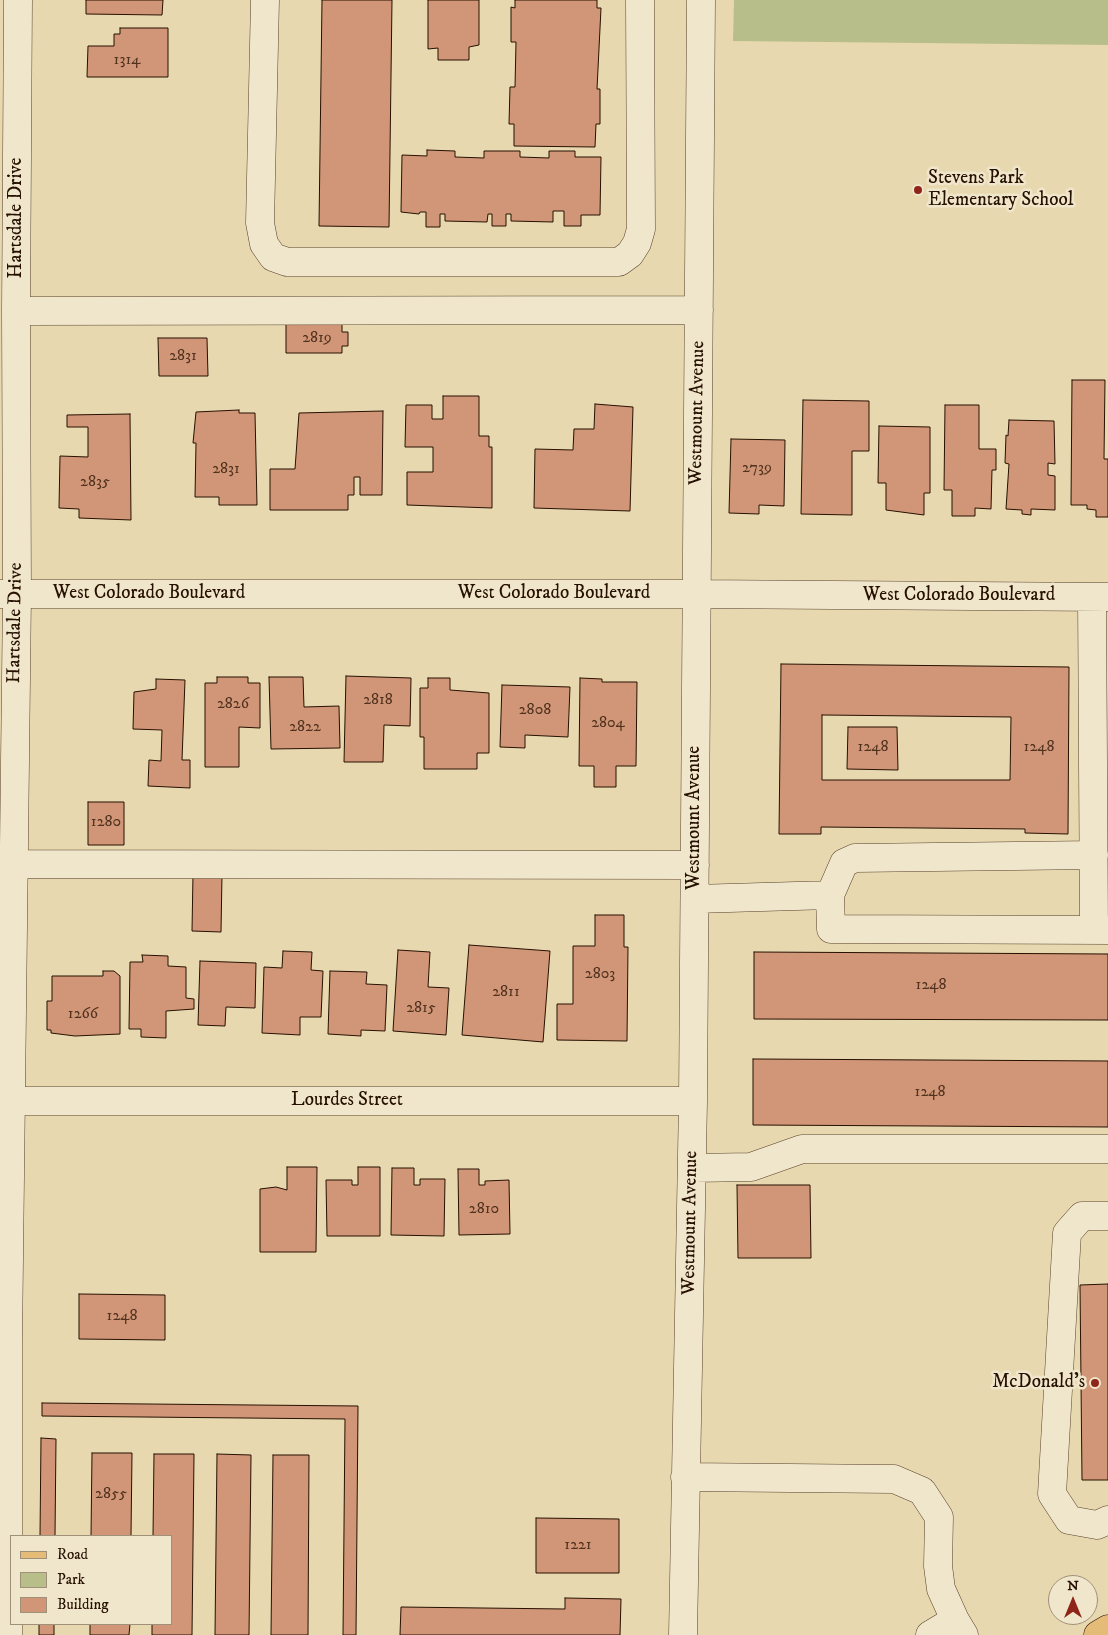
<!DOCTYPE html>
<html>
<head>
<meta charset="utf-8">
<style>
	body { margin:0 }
	#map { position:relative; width:1108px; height:1635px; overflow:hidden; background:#e8d8af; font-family:"IM FELL DW Pica",serif }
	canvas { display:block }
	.legend { position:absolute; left:10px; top:1535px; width:162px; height:90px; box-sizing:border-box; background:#f0e6cb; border:1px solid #9f907a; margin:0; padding:6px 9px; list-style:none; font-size:15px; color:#261000 }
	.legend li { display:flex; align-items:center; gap:10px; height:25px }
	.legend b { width:25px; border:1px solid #9f907a }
	.north { position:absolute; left:1048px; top:1575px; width:50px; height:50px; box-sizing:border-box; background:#f0e6cb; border:1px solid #9f907a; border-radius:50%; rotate:0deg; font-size:14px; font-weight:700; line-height:20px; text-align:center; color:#261000 }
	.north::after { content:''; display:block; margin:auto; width:18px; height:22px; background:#8f2418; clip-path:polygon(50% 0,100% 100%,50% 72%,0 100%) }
</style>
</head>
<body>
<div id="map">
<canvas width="1108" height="1635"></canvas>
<ul class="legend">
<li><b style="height:6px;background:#e4bc78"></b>Road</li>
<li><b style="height:14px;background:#b7be8a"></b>Park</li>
<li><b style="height:14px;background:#d19677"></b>Building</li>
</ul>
<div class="north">N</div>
</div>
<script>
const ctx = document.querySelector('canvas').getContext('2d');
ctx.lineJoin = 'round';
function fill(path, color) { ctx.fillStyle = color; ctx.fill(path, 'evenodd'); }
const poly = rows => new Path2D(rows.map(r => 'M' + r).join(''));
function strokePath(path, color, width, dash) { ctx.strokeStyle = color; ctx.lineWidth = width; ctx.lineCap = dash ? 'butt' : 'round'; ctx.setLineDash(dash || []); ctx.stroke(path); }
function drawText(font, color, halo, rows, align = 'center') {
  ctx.font = font + ' "IM FELL DW Pica",serif'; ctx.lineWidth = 5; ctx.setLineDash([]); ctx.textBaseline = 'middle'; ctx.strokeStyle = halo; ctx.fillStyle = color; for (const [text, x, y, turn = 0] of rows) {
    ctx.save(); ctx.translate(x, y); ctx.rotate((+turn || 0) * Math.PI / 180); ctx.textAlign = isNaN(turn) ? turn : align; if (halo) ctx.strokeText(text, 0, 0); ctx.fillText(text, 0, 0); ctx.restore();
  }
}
const green = poly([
	[734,0,1108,0,1108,45,733,41]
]);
const building = poly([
	[86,0,163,0,162,15,86,14,86,0],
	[322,0,392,0,389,227,319,226,322,0],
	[428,0,479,0,479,45,469,47,469,60,438,60,438,48,428,49,428,0],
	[515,0,597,0,597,8,601,8,597,89,600,89,600,124,596,124,595,147,514,146,514,124,509,124,510,87,515,87,516,42,511,42,511,7,515,8,515,0],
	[120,28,168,28,168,77,87,77,88,46,114,46,114,34,120,34,120,28],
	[427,150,455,151,455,157,484,158,484,151,520,151,520,157,549,158,549,151,575,151,575,157,601,157,600,215,581,215,581,226,564,226,564,211,553,211,553,222,511,221,511,214,506,214,506,226,492,226,492,214,488,214,487,222,445,221,445,214,440,214,440,227,426,227,426,212,420,212,419,214,401,212,402,155,427,156,427,150],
	[286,322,342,322,342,332,348,332,348,346,342,346,342,353,286,353,286,322],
	[158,338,207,338,208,376,159,376,158,338],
	[1072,380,1105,380,1104,459,1108,459,1108,517,1096,517,1096,510,1087,509,1087,505,1071,505,1072,380],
	[443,396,479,396,479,436,489,436,489,447,492,447,492,508,407,505,407,472,433,472,433,447,405,447,406,405,432,405,432,419,443,419,443,396],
	[803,400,869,401,869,451,852,451,852,515,801,514,803,400],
	[595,404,633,407,630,511,534,508,535,449,573,450,574,429,594,429,595,404],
	[945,405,979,405,979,449,996,449,996,470,992,470,991,509,975,508,975,516,952,516,952,490,944,490,945,405],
	[239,410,239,413,255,413,257,505,219,505,219,497,195,497,196,443,193,443,196,412,239,410],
	[383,411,382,495,360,495,360,477,354,477,354,495,348,495,348,510,270,510,270,469,295,469,299,413,383,411],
	[130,414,131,520,79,518,79,509,59,508,60,456,88,457,88,427,67,427,67,415,130,414],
	[1009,420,1054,421,1055,464,1048,463,1048,475,1055,476,1055,510,1031,509,1031,515,1022,514,1022,510,1006,509,1009,464,1005,463,1006,435,1008,436,1009,420],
	[879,426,930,427,930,493,924,493,924,515,886,510,886,483,878,483,879,426],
	[731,439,785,440,784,506,759,505,759,514,729,513,731,439],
	[781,664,1069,667,1068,834,1025,833,1025,829,821,827,821,834,779,834,781,664],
	[822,715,1011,717,1010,780,822,780,822,715],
	[346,676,411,678,410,726,384,725,383,762,344,762,346,676],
	[217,677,248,677,248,683,260,683,260,728,239,727,239,767,205,767,205,683,217,683,217,677],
	[269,677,303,677,304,707,339,706,340,748,271,749,269,677],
	[428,678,450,678,450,690,489,693,489,753,477,753,477,769,424,769,424,737,420,737,420,688,428,688,428,678],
	[580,678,602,679,602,682,637,682,636,766,616,766,616,787,594,787,594,766,579,766,580,678],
	[156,679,185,680,182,760,190,760,190,788,148,786,149,760,161,761,162,730,133,729,134,692,156,689,156,679],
	[502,685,570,687,568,737,525,735,525,748,500,747,502,685],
	[848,727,897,727,898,770,847,769,848,727],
	[88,802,124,802,124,845,88,845,88,802],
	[193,874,222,874,221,932,192,931,193,874],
	[595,915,624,915,624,947,628,947,627,1041,557,1040,557,1004,573,1004,573,946,595,946,595,915],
	[469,945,550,951,543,1042,462,1035,469,945],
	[398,950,430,952,428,987,449,988,446,1035,393,1031,398,950],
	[283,951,312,952,311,970,323,971,321,1017,300,1017,300,1035,262,1033,264,967,282,968,283,951],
	[754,952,1108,954,1108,1020,754,1019,754,952],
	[142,955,168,956,168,966,186,967,186,998,194,999,194,1009,166,1011,166,1038,141,1037,141,1029,129,1029,130,962,143,962,142,955],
	[200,961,256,963,255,1008,226,1007,225,1026,198,1025,200,961],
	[103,971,114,971,120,976,120,1034,75,1036,51,1033,51,1030,47,1030,47,1001,52,1001,52,976,103,976,103,971],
	[330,971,367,972,366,984,387,985,385,1031,361,1030,361,1036,328,1034,330,971],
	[753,1059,1108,1061,1108,1127,753,1125,753,1059],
	[287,1167,317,1167,316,1252,260,1252,260,1189,276,1187,287,1190,287,1167],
	[358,1167,380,1167,380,1236,327,1236,326,1180,352,1180,352,1185,358,1185,358,1167],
	[392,1168,414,1168,414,1185,420,1185,420,1179,445,1179,444,1236,391,1235,392,1168],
	[458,1169,479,1169,479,1185,485,1185,485,1181,509,1180,510,1234,459,1235,458,1169],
	[737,1185,810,1185,811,1258,738,1258,737,1185],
	[1108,1284,1108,1480,1082,1480,1080,1285,1108,1284],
	[79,1294,165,1295,165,1340,79,1339,79,1294],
	[42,1403,358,1406,356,1635,343,1635,345,1419,42,1416,42,1403],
	[41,1438,56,1439,55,1536,40,1536,41,1438],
	[92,1453,132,1453,131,1536,91,1536,92,1453],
	[154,1454,194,1454,192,1635,152,1635,152,1624,171,1624,171,1536,153,1536,154,1454],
	[217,1454,251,1455,249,1635,215,1635,217,1454],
	[273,1455,309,1455,308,1635,271,1635,273,1455],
	[536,1518,619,1519,619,1573,536,1573,536,1518],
	[565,1598,621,1599,620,1635,400,1635,401,1607,565,1609,565,1598],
	[39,1624,54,1624,54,1635,39,1635,39,1624],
	[90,1624,130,1624,129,1635,90,1635,90,1624]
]);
const minor = poly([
	[265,0,260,223,264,244,273,257,287,262,619,262,630,254,637,243,641,229,640,0],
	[16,311,699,310],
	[0,594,696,594,1108,597],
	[1092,597,1094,929],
	[0,864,695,865],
	[830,895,844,863,855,858,1094,855],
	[695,899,830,895,831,929,1108,930],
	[0,1101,693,1101],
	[692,1168,751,1167,802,1149,1108,1149],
	[1108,1216,1082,1216,1067,1233,1052,1494,1069,1520,1097,1525,1108,1520],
	[685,1477,894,1479,922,1491,939,1517,938,1566,941,1589,955,1620],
	[8,1635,8,1342,17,595,16,311,18,0],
	[683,1635,693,1101,701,0],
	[930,1635,955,1620,964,1635]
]);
const major = poly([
	[1098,1635,1108,1629]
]);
const markers = [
	[918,190,5,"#8f2418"],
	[1095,1383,5,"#8f2418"]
];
const numberNames = [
	["1314",127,61],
	["2819",317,339],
	["2831",183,357],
	["2739",757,469],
	["2831",226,470],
	["2835",95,483],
	["2818",378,701],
	["2826",233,705],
	["2808",535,711],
	["2804",608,724],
	["2822",305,728],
	["1248",873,748],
	["1248",1039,748],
	["1280",106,823],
	["2803",600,975],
	["1248",931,986],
	["2811",506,993],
	["2815",421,1009],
	["1266",83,1015],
	["1248",930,1093],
	["2810",484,1210],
	["1248",122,1317],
	["2855",111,1495],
	["1221",578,1546]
];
const poiNames = [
	["Stevens Park",928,179],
	["Elementary School",928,201],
	["McDonald's",1085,1383,"right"]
];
const streetNames = [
	["Hartsdale Drive",17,218,-90],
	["Westmount Avenue",698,413,-89],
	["West Colorado Boulevard",149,594],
	["West Colorado Boulevard",554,594],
	["West Colorado Boulevard",959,596],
	["Hartsdale Drive",16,623,-89],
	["Westmount Avenue",695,818,-90],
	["Lourdes Street",347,1101],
	["Westmount Avenue",691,1223,-89]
];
fill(green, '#b7be8a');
fill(building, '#d19677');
strokePath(building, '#261000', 1);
strokePath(minor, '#56422c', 29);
strokePath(major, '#261000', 29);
strokePath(minor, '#f0e6cb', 28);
strokePath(major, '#e4bc78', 28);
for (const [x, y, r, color] of markers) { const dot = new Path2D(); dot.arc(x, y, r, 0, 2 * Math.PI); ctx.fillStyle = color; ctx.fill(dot); strokePath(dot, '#f0e6cb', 2); }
drawText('16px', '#51321e', null, numberNames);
drawText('19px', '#261000', '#f0e6cb', poiNames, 'left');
drawText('19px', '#261000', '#f0e6cb', streetNames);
</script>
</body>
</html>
